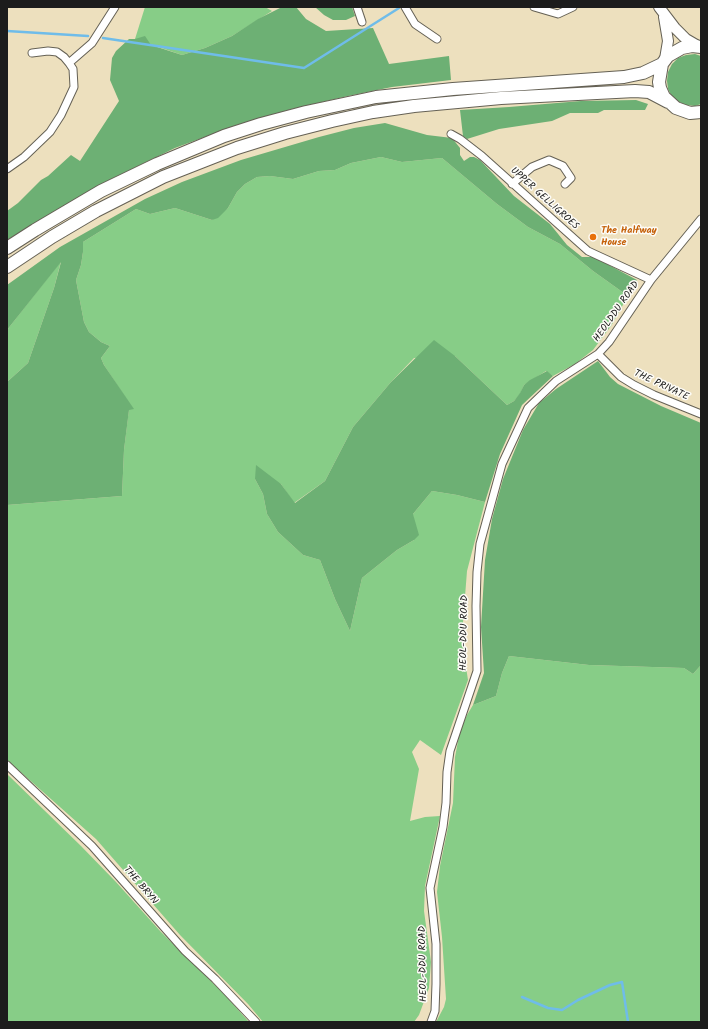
<!DOCTYPE html>
<html>
<head>
<meta charset="utf-8">
<style>
	body { margin:0 }
	#map { position:relative; width:708px; height:1029px; overflow:hidden; background:#ede0be; font-family:Kalam,sans-serif }
	canvas { display:block }
	.frame { position:absolute; inset:0; border:8px solid #1c1c1c; pointer-events:none }
</style>
</head>
<body>
<div id="map">
<canvas width="708" height="1029"></canvas>
<div class="frame"></div>
</div>
<script>
const ctx = document.querySelector('canvas').getContext('2d');
ctx.lineJoin = 'round';
function fill(path, color) { ctx.fillStyle = color; ctx.fill(path, 'evenodd'); }
const poly = rows => new Path2D(rows.map(r => 'M' + r).join(''));
function strokePath(path, color, width, dash) { ctx.strokeStyle = color; ctx.lineWidth = width; ctx.lineCap = dash ? 'butt' : 'round'; ctx.setLineDash(dash || []); ctx.stroke(path); }
function drawText(font, color, halo, rows, align = 'center') {
  ctx.font = font + ' Kalam,sans-serif'; ctx.lineWidth = 3; ctx.setLineDash([]); ctx.textBaseline = 'middle'; ctx.strokeStyle = halo; ctx.fillStyle = color; for (const [text, x, y, turn = 0] of rows) {
    ctx.save(); ctx.translate(x, y); ctx.rotate((+turn || 0) * Math.PI / 180); ctx.textAlign = isNaN(turn) ? turn : align; if (halo) ctx.strokeText(text, 0, 0); ctx.fillText(text, 0, 0); ctx.restore();
  }
}
const green = poly([
	[145,7,265,7,272,11,232,36,205,48,182,55,135,39],
	[381,157,402,162,442,158,497,204,528,227,560,244,593,271,628,296,611,326,593,350,575,364,553,376,546,371,524,385,520,394,514,401,507,405,455,356,414,358,391,382,353,427,325,481,294,503,281,484,255,479,263,494,267,514,278,532,303,555,320,560,335,599,350,631,362,578,397,550,414,540,413,514,432,491,457,495,485,502,467,571,463,622,464,654,468,680,441,755,420,740,412,752,419,769,410,821,425,817,440,816,425,886,424,911,431,962,429,988,419,1015,414,1022,263,1022,248,1004,180,935,96,839,7,760,7,505,122,496,124,450,129,409,133,409,104,365,101,358,110,346,101,342,89,332,84,322,76,280,81,265,83,252,83,242,136,209,150,214,175,208,212,220,228,208,237,192,245,184,257,177,270,176,293,179,319,171,335,170,351,163],
	[61,261,54,288,28,363,7,382,7,330],
	[509,656,589,665,684,668,693,674,701,665,701,1022,436,1022,444,1007,446,999,442,937,437,892,440,866,453,803,455,757,460,731,467,715,473,705,496,696,502,673],
	[7,774,81,846,116,882,161,932,225,995,249,1022,7,1022]
]);
const forest = poly([
	[282,7,296,7,306,19,326,31,373,28,389,64,449,56,451,80,392,87,348,96,292,109,237,125,175,148,99,185,7,240,7,211,18,203,41,180,48,176,71,155,80,161,119,101,110,80,112,58,116,51,129,39,135,39,145,36,151,45,182,55,205,48,232,36,258,19],
	[315,7,352,7,355,16,346,20,333,20,324,15],
	[695,54,701,56,701,104,695,106,686,105,679,102,672,97,668,89,667,81,668,72,672,64,678,58,686,55],
	[636,100,648,104,645,110,604,110,598,113,570,113,552,121,499,129,467,139,463,136,460,110,509,107,581,101],
	[385,123,427,135,452,138,460,148,460,155,464,161,470,157,474,157,480,160,514,196,550,224,567,245,582,257,593,257,605,263,637,280,628,296,593,271,560,244,528,227,497,204,442,158,402,162,381,157,351,163,335,170,319,171,293,179,270,176,257,177,245,184,237,192,228,208,218,218,212,220,175,208,150,214,136,209,83,242,83,252,81,265,76,280,84,322,89,332,101,342,110,346,101,358,104,365,134,409,129,410,124,450,122,496,7,505,7,382,28,363,54,288,61,262,7,330,7,285,60,247,145,199,182,182,241,160,319,137,354,128],
	[434,340,455,356,507,405,514,401,520,393,524,385,530,380,547,371,553,376,522,405,500,454,485,502,457,495,432,491,413,514,419,535,414,540,397,550,362,578,350,631,335,599,320,560,303,555,278,532,267,514,263,494,255,479,256,465,281,484,295,503,325,481,353,427,391,382],
	[598,361,610,377,618,384,661,406,701,423,701,665,693,674,684,668,589,665,509,656,502,673,496,696,473,705,484,673,481,627,485,560,492,519,503,479,523,430,539,403,556,389]
]);
const stream = poly([
	[7,31,88,36],
	[103,38,304,68,399,8],
	[522,997,548,1008,562,1010,578,1000,610,985,622,982,628,1022]
]);
const minor = poly([
	[357,7,362,22],
	[405,7,415,24,437,39],
	[534,7,558,14,573,7],
	[69,63,92,43,115,7],
	[451,134,460,139,482,156,588,251,651,280],
	[7,169,24,157,50,132,61,115,74,87,73,69,69,63,64,57,57,52,48,51,32,53],
	[512,184,532,167,549,160,563,166,571,178,565,184],
	[598,354,621,377,634,385,654,395,701,414],
	[7,765,92,846,185,951,215,979,256,1022],
	[431,1022,435,1011,436,984,436,944,430,888,443,827,446,803,447,772,450,751,477,671,476,606,477,572,480,544,502,464,528,408,556,381,598,354,609,342,651,280,701,219]
]);
const secondary = poly([
	[659,7,675,28,686,39,698,46],
	[664,17,668,41,665,59]
]);
const primary = poly([
	[701,47,692,46,682,48,668,56,662,64,659,82,660,88,664,97,676,108,690,113,701,112],
	[7,248,35,230,101,191,157,164,224,136,261,124,306,112,376,97,453,89,624,77,643,73,662,64],
	[7,267,52,237,96,211,163,177,237,148,285,133,332,121,373,112,414,106,501,98,635,91,649,92,668,102]
]);
const markers = [
	[593,237,4,"#e8710a"]
];
const streetNames = [
	["UPPER GELLIGROES",544,199,42],
	["HEOLDDU ROAD",617,312,-55],
	["THE PRIVATE",661,386,25],
	["HEOL-DDU ROAD",465,633,-89],
	["THE BRYN",140,886,49],
	["HEOL-DDU ROAD",424,964,-91]
];
const foodNames = [
	["The Halfway",601,231],
	["House",601,243]
];
fill(green, '#87cd87');
fill(forest, '#6db074');
strokePath(stream, '#6fbce9', 2.5);
strokePath(minor, '#656155', 9);
strokePath(secondary, '#656155', 12);
strokePath(primary, '#656155', 14);
strokePath(minor, '#fff', 7);
strokePath(secondary, '#fff', 10);
strokePath(primary, '#fff', 12);
for (const [x, y, r, color] of markers) { const dot = new Path2D(); dot.arc(x, y, r, 0, 2 * Math.PI); ctx.fillStyle = color; ctx.fill(dot); strokePath(dot, '#fdfcf7', 1.5); }
drawText('10px', '#1c1c1c', '#fdfcf7', streetNames);
drawText('bold 10px', '#c56008', '#fdfcf7', foodNames, 'left');
</script>
</body>
</html>
